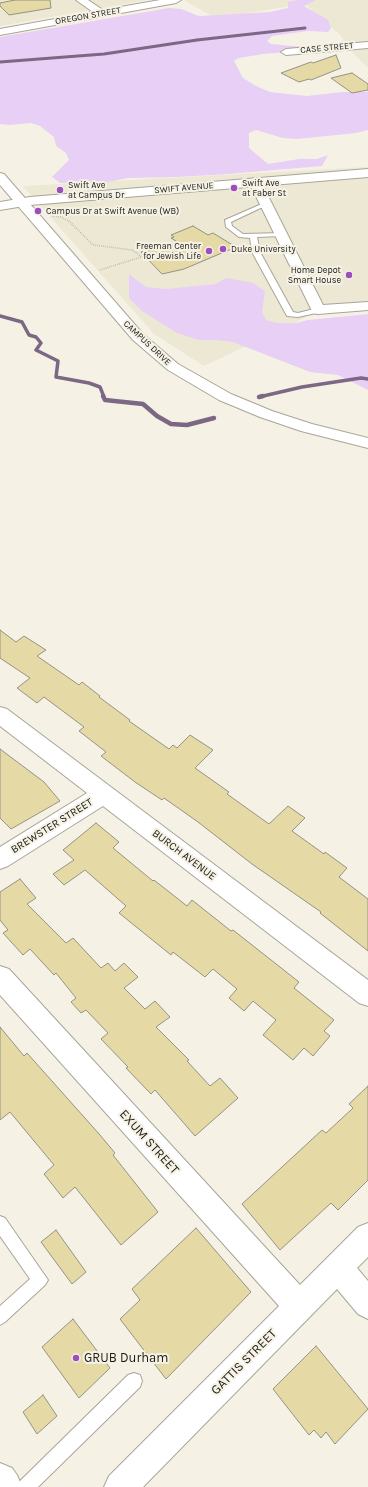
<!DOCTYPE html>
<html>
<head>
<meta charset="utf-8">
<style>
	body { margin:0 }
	canvas { display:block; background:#f5f2e5 }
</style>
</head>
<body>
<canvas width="368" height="1487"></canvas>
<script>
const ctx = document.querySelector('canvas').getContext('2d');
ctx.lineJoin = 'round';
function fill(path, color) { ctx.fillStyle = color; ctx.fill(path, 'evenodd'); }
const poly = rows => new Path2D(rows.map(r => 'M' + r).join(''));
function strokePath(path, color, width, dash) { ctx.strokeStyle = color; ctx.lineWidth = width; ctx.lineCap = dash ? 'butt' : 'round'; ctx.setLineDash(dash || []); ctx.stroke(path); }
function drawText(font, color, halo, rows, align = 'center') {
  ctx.font = font + ' Karla,sans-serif'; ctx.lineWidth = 4; ctx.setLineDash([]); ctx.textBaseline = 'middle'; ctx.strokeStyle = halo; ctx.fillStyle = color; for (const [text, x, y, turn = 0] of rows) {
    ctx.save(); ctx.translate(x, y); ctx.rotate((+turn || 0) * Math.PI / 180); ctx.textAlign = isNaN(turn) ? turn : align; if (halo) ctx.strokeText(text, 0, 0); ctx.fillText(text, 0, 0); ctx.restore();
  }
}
const built = poly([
	[0,0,147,0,0,26],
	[184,0,368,0,368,68,353,53,340,35,305,4,215,18],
	[368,167,368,311,315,313,204,366,154,334,23,186]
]);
const green = poly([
	[297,0,316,0,304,6,328,20,331,28,328,32,308,31,272,36,267,41,271,44,314,48,312,50,263,54,239,58,234,61,243,78,256,86,270,92,307,96,343,92,368,92,368,130,356,133,297,139,283,138,256,130,249,133,249,148,268,164,299,159,317,159,328,155,322,166,228,174,177,177,128,178,102,183,60,183,52,177,69,160,66,153,56,146,54,137,40,126,31,123,10,125,0,124,0,37,169,8,181,9,199,16,270,12,288,8,288,2],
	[129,274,146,287,166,289,216,284,226,278,253,283,265,291,262,312,266,320,276,323,296,323,308,320,368,314,368,390,338,375,310,372,233,342,216,340,199,340,177,333,142,311,129,298]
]);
const streamFar2 = poly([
	[0,62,104,54,197,40,305,28]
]);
const streamFar1 = poly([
	[0,316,22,322,29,335,36,337,41,343,36,350,58,361,56,377,89,383,100,387,104,397],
	[259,397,302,387,361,378,368,379]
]);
const stream = poly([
	[103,396,105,400,143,404,157,416,171,424,187,425,214,418],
	[259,397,263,396]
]);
const building = poly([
	[15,0,50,0,51,8,9,15,0,6,0,3,15,0],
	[336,55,341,68,311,80,309,79,299,82,281,73,311,62,313,63,336,55],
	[352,73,368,84,368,90,352,93,331,78,352,73],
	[193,226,208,235,213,233,236,247,184,269,162,274,141,252,179,243,171,238,174,237,171,235,193,226],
	[0,630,16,642,24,636,46,650,37,656,79,685,82,682,100,696,99,697,130,720,129,721,169,749,173,745,177,748,190,735,213,750,195,768,229,792,227,794,269,824,288,806,305,818,292,831,324,854,325,852,347,868,339,877,368,899,368,951,320,913,321,912,252,864,198,822,164,798,162,800,135,782,101,756,106,752,79,731,84,727,44,697,37,703,17,688,30,678,0,658,0,630],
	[0,749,44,782,60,801,11,829,0,818,0,749],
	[96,823,119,842,113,848,153,881,154,880,187,906,192,900,231,931,233,930,299,982,294,988,334,1020,324,1031,330,1036,313,1056,304,1048,293,1060,263,1035,276,1020,253,1001,244,1011,229,998,237,989,213,969,205,977,173,952,171,955,119,913,126,906,85,870,64,885,53,874,74,860,63,850,96,823],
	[20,879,36,898,27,904,66,943,73,938,101,968,108,963,115,971,124,963,138,977,124,988,145,1009,155,1001,170,1017,156,1027,189,1060,187,1061,210,1086,220,1078,238,1098,195,1136,155,1090,151,1094,126,1068,128,1067,101,1039,108,1033,86,1010,81,1013,71,1002,76,998,56,973,54,975,30,949,23,955,3,933,8,930,0,920,0,892,20,879],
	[0,1027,24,1056,27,1053,100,1135,115,1153,113,1155,158,1212,121,1245,75,1187,63,1198,44,1174,54,1165,10,1112,0,1120,0,1027],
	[368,1086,368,1180,338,1210,331,1203,280,1250,242,1204,322,1130,326,1133,353,1108,349,1104,368,1086],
	[196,1228,251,1292,166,1379,120,1319,140,1300,132,1289,196,1228],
	[56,1230,86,1272,72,1284,41,1242,56,1230],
	[73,1319,110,1368,79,1398,42,1347,73,1319],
	[316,1346,368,1409,335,1444,326,1432,321,1438,314,1430,309,1435,273,1389,316,1346],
	[43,1395,57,1416,37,1434,23,1412,43,1395]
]);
const path = poly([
	[52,216,61,217,69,221,93,245,132,250,142,257],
	[100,270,141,257]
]);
const service = poly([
	[264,203,269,204,231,222,232,226,243,234,283,233,283,235,281,236,257,237,260,252,293,312,298,313,318,308,322,310,321,312,298,317,287,316,252,252,250,238,239,237,226,227,225,220,264,203],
	[0,1216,5,1218,48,1280,45,1285,5,1322,0,1325,0,1306,30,1279,0,1236,0,1216],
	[134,1373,140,1375,142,1381,140,1387,38,1487,18,1487,20,1481,128,1375,134,1373]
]);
const minor = poly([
	[76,0,88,0,103,10,160,0,181,0,176,3,0,35,0,29,93,12,76,0],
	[368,42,368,48,286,55,281,52,286,49,368,42],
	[0,173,4,174,143,334,178,364,231,394,272,411,312,424,368,438,368,448,301,431,260,417,219,400,168,370,133,340,0,185,0,173],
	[255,178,259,179,261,182,323,305,368,302,368,310,318,314,313,313,249,182,251,179,255,178],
	[0,707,7,709,368,980,368,1006,359,1003,103,806,8,866,0,869,0,847,87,793,0,726,0,707],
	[0,966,9,969,300,1285,358,1227,368,1223,368,1257,357,1268,368,1281,368,1319,358,1314,337,1289,143,1487,104,1487,109,1476,279,1306,0,995,0,966]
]);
const tertiary = poly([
	[368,169,368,177,30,205,0,210,0,202,30,197,368,169]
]);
const secondary = poly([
	[0,1463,12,1468,17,1475,22,1487,0,1487,0,1463]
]);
const markers = [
	[234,188,4,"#9c4ebf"],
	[60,190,4,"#9c4ebf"],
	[38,211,4,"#9c4ebf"],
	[223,249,4,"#9c4ebf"],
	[209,251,4,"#9c4ebf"],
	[349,275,4,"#9c4ebf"],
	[76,1358,4,"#9c4ebf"]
];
const farStreetnames = [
	["OREGON STREET",88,16,-10],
	["CASE STREET",327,48,-5],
	["SWIFT AVENUE",184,188,-5],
	["CAMPUS DRIVE",147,343,43]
];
const farPoinames = [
	["Swift Ave",242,183],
	["at Faber St",242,193],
	["Swift Ave",68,185],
	["at Campus Dr",68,195],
	["Campus Dr at Swift Avenue (WB)",46,211],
	["Freeman Center",201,246,"right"],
	["for Jewish Life",201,256,"right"],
	["Duke University",231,249],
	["Home Depot",341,270,"right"],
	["Smart House",341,280,"right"]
];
const streetNames = [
	["BREWSTER STREET",52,826,-32],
	["BURCH AVENUE",184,855,37]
];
const nearStreetnames = [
	["EXUM STREET",149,1142,48],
	["GATTIS STREET",244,1362,-45]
];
const nearPoinames = [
	["GRUB Durham",84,1358]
];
fill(built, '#ece8d3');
fill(green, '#e8cff6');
strokePath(streamFar2, '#7c6884', 3);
strokePath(streamFar1, '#7c6884', 3.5);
strokePath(stream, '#7c6884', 4.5);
fill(building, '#e5d9a5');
strokePath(building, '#959286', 1);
strokePath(service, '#a8a599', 2);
strokePath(minor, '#a8a599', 2);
strokePath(tertiary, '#a8a599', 2);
strokePath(secondary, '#a8a599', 2);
strokePath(path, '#9b998f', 1.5, [0.5, 1.5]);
fill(service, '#fff');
fill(minor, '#fff');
fill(tertiary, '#fff');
fill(secondary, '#fff');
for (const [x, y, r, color] of markers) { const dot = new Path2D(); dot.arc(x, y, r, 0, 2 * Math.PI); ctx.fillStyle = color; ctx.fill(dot); strokePath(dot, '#f5f2e5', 1.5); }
drawText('9px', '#1a1914', '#f5f2e5', farStreetnames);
drawText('9px', '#1a1914', '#f5f2e5', farPoinames, 'left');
drawText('11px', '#1a1914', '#f5f2e5', streetNames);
drawText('13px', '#1a1914', '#f5f2e5', nearStreetnames);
drawText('13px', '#1a1914', '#f5f2e5', nearPoinames, 'left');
</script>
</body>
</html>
